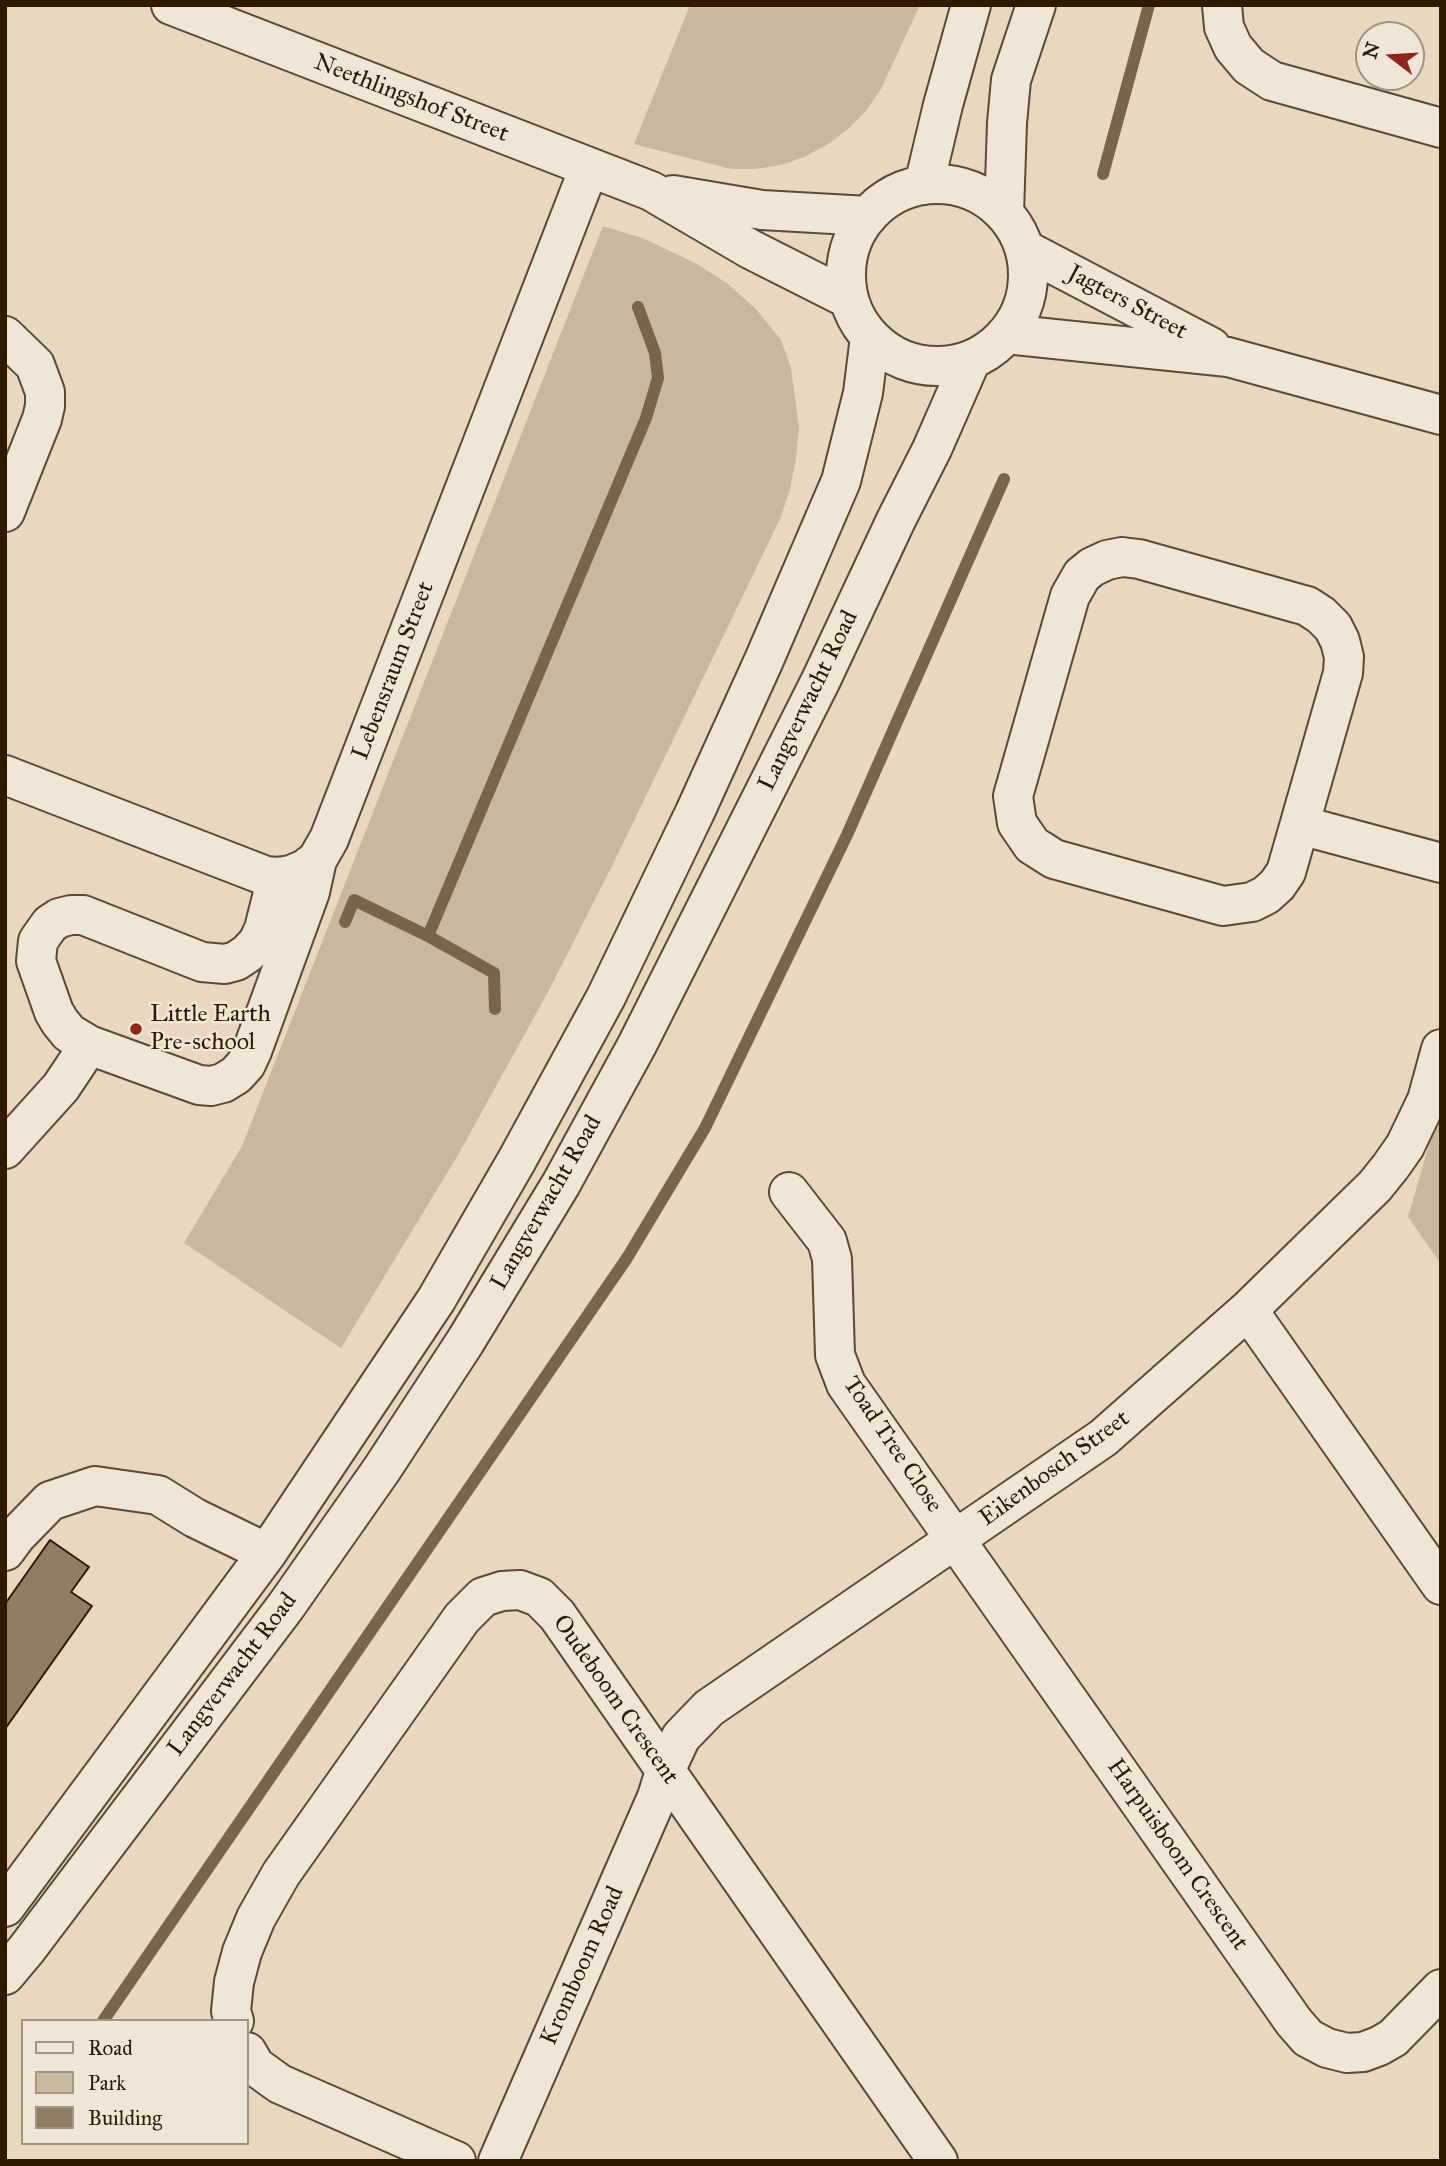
<!DOCTYPE html>
<html>
<head>
<meta charset="utf-8">
<style>
	body { margin:0 }
	#map { position:relative; width:1446px; height:2166px; overflow:hidden; background:#e8d8c1; font-family:"IM FELL Great Primer",serif }
	canvas { display:block }
	.frame { position:absolute; inset:0; border:7px solid #2f1a00; pointer-events:none }
	.legend { position:absolute; left:21px; top:2019px; width:228px; height:126px; box-sizing:border-box; background:#f0e6d7; border:2px solid #a39481; margin:0; padding:9px 12px; list-style:none; font-size:21px; color:#2f1a00 }
	.legend li { display:flex; align-items:center; gap:14px; height:35px }
	.legend b { width:35px; border:2px solid #a39481 }
	.north { position:absolute; left:1355px; top:21px; width:70px; height:70px; box-sizing:border-box; background:#f0e6d7; border:2px solid #a39481; border-radius:50%; rotate:287deg; font-size:19px; font-weight:700; line-height:28px; text-align:center; color:#2f1a00 }
	.north::after { content:''; display:block; margin:auto; width:24px; height:32px; background:#8f2418; clip-path:polygon(50% 0,100% 100%,50% 72%,0 100%) }
</style>
</head>
<body>
<div id="map">
<canvas width="1446" height="2166"></canvas>
<div class="frame"></div>
<ul class="legend">
<li><b style="height:9px;background:#f0e6d7"></b>Road</li>
<li><b style="height:19px;background:#c9b8a0"></b>Park</li>
<li><b style="height:19px;background:#8f7d64"></b>Building</li>
</ul>
<div class="north">N</div>
</div>
<script>
const ctx = document.querySelector('canvas').getContext('2d');
ctx.lineJoin = 'round';
function fill(path, color) { ctx.fillStyle = color; ctx.fill(path, 'evenodd'); }
const poly = rows => new Path2D(rows.map(r => 'M' + r).join(''));
function strokePath(path, color, width, dash) { ctx.strokeStyle = color; ctx.lineWidth = width; ctx.lineCap = dash ? 'butt' : 'round'; ctx.setLineDash(dash || []); ctx.stroke(path); }
function drawText(font, color, halo, rows, align = 'center') {
  ctx.font = font + ' "IM FELL Great Primer",serif'; ctx.lineWidth = 5; ctx.setLineDash([]); ctx.textBaseline = 'middle'; ctx.strokeStyle = halo; ctx.fillStyle = color; for (const [text, x, y, turn = 0] of rows) {
    ctx.save(); ctx.translate(x, y); ctx.rotate((+turn || 0) * Math.PI / 180); ctx.textAlign = isNaN(turn) ? turn : align; if (halo) ctx.strokeText(text, 0, 0); ctx.fillText(text, 0, 0); ctx.restore();
  }
}
const green = poly([
	[690,5,920,5,881,89,866,111,848,129,827,145,804,157,781,165,756,169,731,169,634,144],
	[603,226,645,239,697,264,728,284,757,310,781,340,791,368,799,427,796,458,790,489,780,519,613,864,548,992,458,1155,341,1348,184,1243,242,1146],
	[1441,1104,1441,1264,1408,1217]
]);
const stream = poly([
	[1103,174,1149,5],
	[345,922,354,900,428,936],
	[495,1009,494,973,428,936,646,418,658,378,655,353,638,307],
	[103,2021,627,1258,705,1128,847,835,1004,479]
]);
const building = poly([
	[50,1540,89,1567,71,1592,92,1606,5,1729,5,1604,50,1540]
]);
const minor = poly([
	[171,5,651,191,750,249,849,299],
	[1222,5,1224,27,1233,47,1249,66,1272,81,1441,128],
	'846 275a91 91 0 1 1 182 0a91 91 0 1 1-182 0Z',
	[924,185,943,105,971,5],
	[673,195,762,210,868,216],
	[1004,213,1007,123,1011,80,1036,5],
	[1026,250,1211,347],
	[1006,334,1228,357,1441,415],
	[5,336,35,365,45,392,45,406,42,419,5,512],
	[1122,557,1139,559,1307,606,1321,615,1333,627,1340,641,1344,657,1343,673,1286,872,1277,885,1266,895,1252,902,1223,906,1054,859,1032,845,1017,823,1013,796,1070,596,1082,575,1092,567,1107,560,1122,557],
	[5,775,266,876,277,877,291,875,305,869,317,860,329,839,589,168],
	[1300,825,1441,863],
	[277,877,264,929,258,942,248,953,236,961,225,964,202,962,83,915,71,915,59,918,50,924,38,941,36,961,54,1012,60,1022,69,1033,89,1045,199,1085,211,1086,223,1083,236,1075,246,1064,252,1051,310,892,317,860],
	[5,1149,61,1087,89,1045],
	[789,1192,827,1241,832,1259,835,1355,846,1384,1294,2022,1308,2038,1327,2048,1347,2053,1363,2052,1379,2046,1393,2038,1441,1989],
	[1248,1310,1441,1585],
	[5,1551,16,1536,50,1501,95,1486,158,1495,195,1518,267,1553],
	[5,1907,267,1553,436,1300,517,1160,606,997,695,812,764,660,841,481,863,393,870,337],
	[5,1975,26,1950,286,1606,382,1469,465,1342,561,1184,637,1045,821,680,896,520,932,449,971,360],
	[234,2021,231,2011,234,1982,242,1952,256,1918,281,1874,462,1618,483,1597,502,1591,520,1590,539,1597,557,1615,938,2161],
	[247,2052,255,2066,280,2084,456,2161],
	[498,2161,657,1797,665,1771,681,1737,709,1708,1103,1438,1248,1310,1375,1186,1391,1166,1405,1146,1427,1100,1441,1049]
]);
const markers = [
	[136,1029,7,"#8f2418"]
];
const streetNames = [
	["Neethlingshof Street",411,99,21],
	["Jagters Street",1127,303,28],
	["Lebensraum Street",394,671,-69],
	["Langverwacht Road",809,701,-64],
	["Langverwacht Road",547,1203,-60],
	["Toad Tree Close",892,1445,56],
	["Eikenbosch Street",1055,1469,-36],
	["Langverwacht Road",233,1675,-53],
	["Oudeboom Crescent",615,1700,55],
	["Harpuisboom Crescent",1177,1855,55],
	["Kromboom Road",583,1966,-66]
];
const poiNames = [
	["Little Earth",150,1015],
	["Pre-school",150,1043]
];
fill(green, '#c9b8a0');
strokePath(stream, '#78654c', 12);
fill(building, '#8f7d64');
strokePath(building, '#2f1a00', 2);
strokePath(minor, '#5d4a30', 42);
strokePath(minor, '#f0e6d7', 38);
for (const [x, y, r, color] of markers) { const dot = new Path2D(); dot.arc(x, y, r, 0, 2 * Math.PI); ctx.fillStyle = color; ctx.fill(dot); strokePath(dot, '#f0e6d7', 2.5); }
drawText('24px', '#2f1a00', '#f0e6d7', streetNames);
drawText('24px', '#2f1a00', '#f0e6d7', poiNames, 'left');
</script>
</body>
</html>
